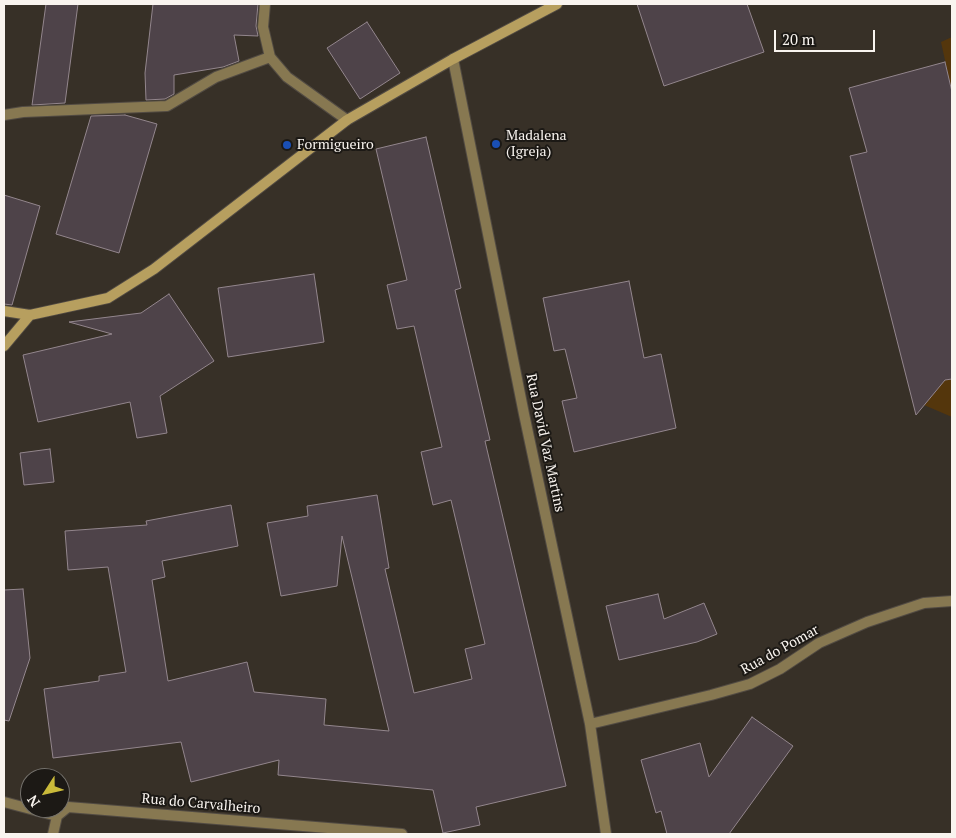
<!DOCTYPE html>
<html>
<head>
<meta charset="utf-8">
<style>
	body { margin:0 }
	#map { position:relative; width:956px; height:838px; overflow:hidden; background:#373027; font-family:"PT Serif",serif }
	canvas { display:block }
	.frame { position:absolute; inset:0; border:5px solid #f9f4ef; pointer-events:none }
	.north { position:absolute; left:20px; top:768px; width:50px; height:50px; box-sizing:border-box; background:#1c1915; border:1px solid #74716c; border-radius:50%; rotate:235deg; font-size:14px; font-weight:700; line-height:20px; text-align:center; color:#f9f4ef }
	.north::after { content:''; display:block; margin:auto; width:18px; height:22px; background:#caba3a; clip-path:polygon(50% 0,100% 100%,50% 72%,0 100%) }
	.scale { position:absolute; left:774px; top:30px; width:101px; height:22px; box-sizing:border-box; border:2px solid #f9f4ef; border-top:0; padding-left:6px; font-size:15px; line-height:18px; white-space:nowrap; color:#f9f4ef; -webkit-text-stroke:4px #1c1915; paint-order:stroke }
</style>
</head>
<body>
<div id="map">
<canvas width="956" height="838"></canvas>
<div class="frame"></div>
<div class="north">N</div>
<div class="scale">20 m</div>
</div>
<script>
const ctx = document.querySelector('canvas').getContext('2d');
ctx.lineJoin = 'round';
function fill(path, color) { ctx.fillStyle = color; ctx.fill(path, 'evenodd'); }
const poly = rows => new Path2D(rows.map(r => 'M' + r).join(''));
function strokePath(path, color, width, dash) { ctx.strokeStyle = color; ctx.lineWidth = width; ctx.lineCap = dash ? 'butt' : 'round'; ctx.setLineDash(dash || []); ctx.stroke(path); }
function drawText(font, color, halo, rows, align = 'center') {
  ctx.font = font + ' "PT Serif",serif'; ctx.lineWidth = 4; ctx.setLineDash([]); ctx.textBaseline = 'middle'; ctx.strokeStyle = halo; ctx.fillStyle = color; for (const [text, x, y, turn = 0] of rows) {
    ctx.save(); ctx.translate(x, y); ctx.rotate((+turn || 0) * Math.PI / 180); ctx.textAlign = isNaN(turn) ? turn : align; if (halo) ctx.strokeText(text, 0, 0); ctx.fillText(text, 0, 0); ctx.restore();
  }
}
const green = poly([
	[952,37,952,92,941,42],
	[952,371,952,417,924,405]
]);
const building = poly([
	[46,4,78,4,65,103,32,105,46,4],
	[153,4,258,4,256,26,258,36,234,35,239,61,223,67,174,75,174,94,165,99,146,100,145,73,153,4],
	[637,4,747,4,764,52,664,86,637,4],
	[367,22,400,73,360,99,327,48,367,22],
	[945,62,952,92,952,379,945,380,916,415,850,156,867,152,849,88,945,62],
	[125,115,157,124,119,253,56,234,91,116,125,115],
	[426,137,461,288,455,290,490,440,485,441,566,786,476,807,480,825,443,833,433,790,278,775,279,760,191,782,181,742,53,758,44,689,99,681,99,676,126,672,108,567,68,570,65,531,147,525,146,521,231,505,238,546,162,561,165,577,152,580,168,681,247,662,254,692,326,699,324,725,389,731,342,536,337,586,281,596,267,523,308,516,307,506,377,495,389,568,385,569,414,693,472,679,465,649,485,644,451,500,433,505,421,452,442,447,414,326,397,329,387,285,407,280,376,149,426,137],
	[4,195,40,206,12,305,4,304,4,195],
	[314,274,324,342,228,357,218,288,314,274],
	[629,281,644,358,661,354,676,428,574,452,562,401,577,398,565,349,554,351,543,298,629,281],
	[169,294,214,361,160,396,167,433,137,438,130,402,38,422,23,355,112,334,69,322,141,313,169,294],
	[50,449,54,482,24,485,20,453,50,449],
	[23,589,30,658,9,721,4,720,4,590,23,589],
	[658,594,664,619,704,603,717,634,697,642,619,660,606,606,658,594],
	[752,717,793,746,729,834,667,834,661,811,656,813,641,760,700,743,709,777,752,717]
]);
const street = poly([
	[265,4,263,27,270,57,287,77,347,120],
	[453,59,524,414,590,724,606,834],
	[4,115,23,112,167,106,216,77,270,57],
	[590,724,711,695,750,684,780,669,819,643,867,622,924,603,952,601],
	[4,802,57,816],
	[57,816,68,807,402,834],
	[53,834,57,816]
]);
const secondary = poly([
	[4,311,30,315,108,298,154,269,347,120,453,59,557,4],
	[4,346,30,315]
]);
const markers = [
	[496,144,5,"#1a4fb4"],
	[287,145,5,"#1a4fb4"]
];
const poiNames = [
	["Madalena",506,136],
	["(Igreja)",506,152],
	["Formigueiro",297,145]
];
const streetNames = [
	["Rua David Vaz Martins",545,443,78],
	["Rua do Pomar",780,650,-29],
	["Rua do Carvalheiro",201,804,5]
];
fill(green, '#54360c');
fill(building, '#4e4349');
strokePath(building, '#93868d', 1);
strokePath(street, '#524b43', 12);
strokePath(secondary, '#524b43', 12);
strokePath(street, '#877851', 10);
strokePath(secondary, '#b79f5f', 10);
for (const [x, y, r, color] of markers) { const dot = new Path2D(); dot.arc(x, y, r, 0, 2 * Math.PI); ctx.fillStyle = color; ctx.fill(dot); strokePath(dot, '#1c1915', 2); }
drawText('14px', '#f9f4ef', '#1c1915', poiNames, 'left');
drawText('14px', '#f9f4ef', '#1c1915', streetNames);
</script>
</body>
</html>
